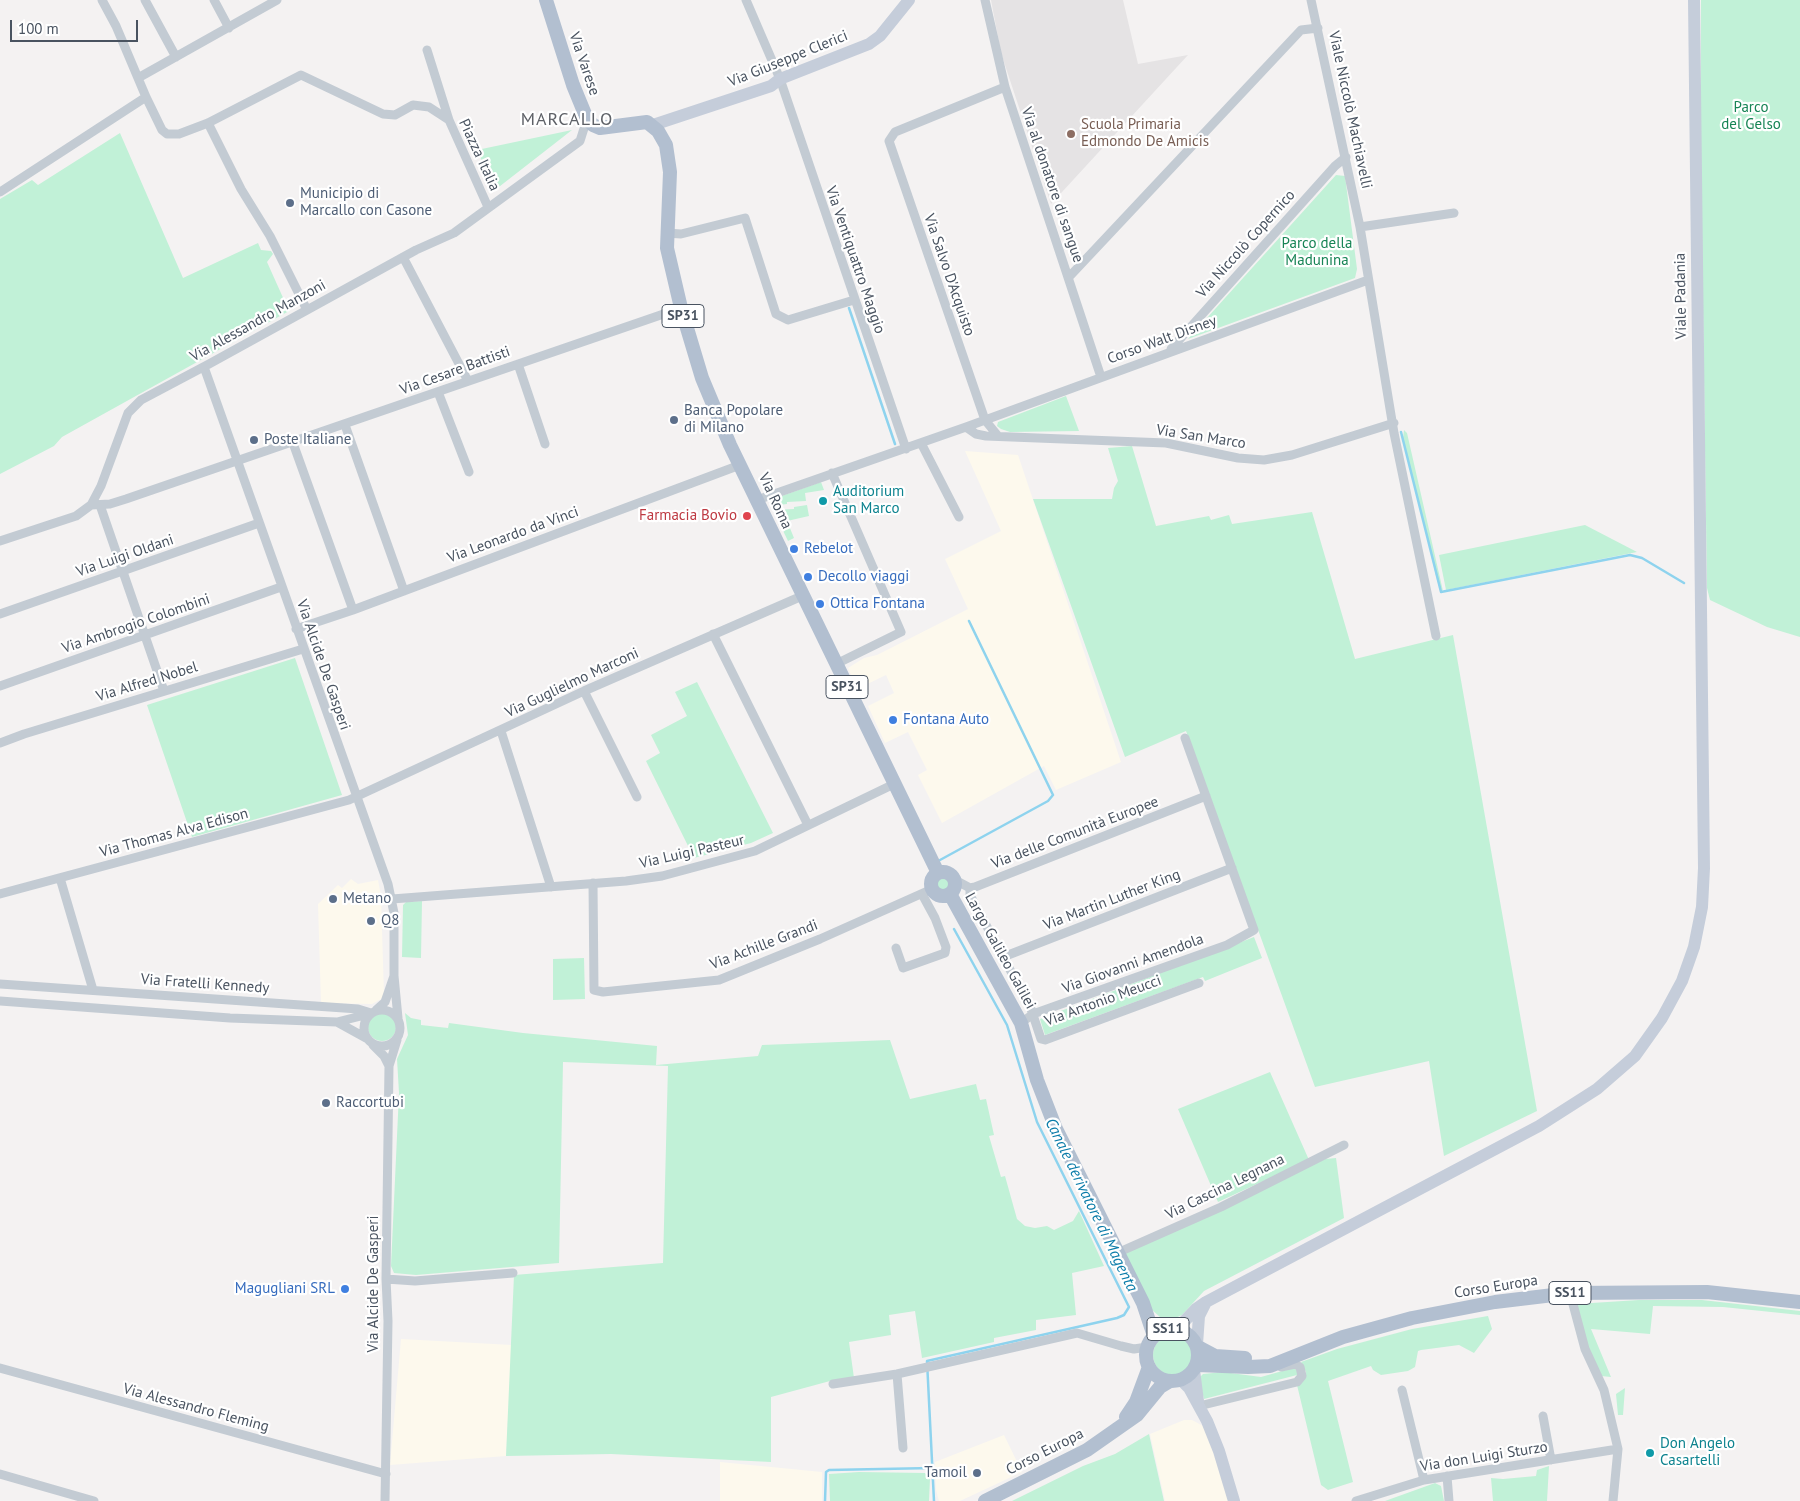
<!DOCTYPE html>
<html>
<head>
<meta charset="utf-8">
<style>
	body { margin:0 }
	#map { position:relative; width:1800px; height:1501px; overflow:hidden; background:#f4f2f2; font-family:"PT Sans",sans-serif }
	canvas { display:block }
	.scale { position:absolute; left:10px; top:20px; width:128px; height:22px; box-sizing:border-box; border:2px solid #495360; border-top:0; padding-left:6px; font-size:15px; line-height:18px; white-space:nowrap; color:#495360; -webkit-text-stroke:4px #fff; paint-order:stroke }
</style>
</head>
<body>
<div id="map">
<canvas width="1800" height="1501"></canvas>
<div class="scale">100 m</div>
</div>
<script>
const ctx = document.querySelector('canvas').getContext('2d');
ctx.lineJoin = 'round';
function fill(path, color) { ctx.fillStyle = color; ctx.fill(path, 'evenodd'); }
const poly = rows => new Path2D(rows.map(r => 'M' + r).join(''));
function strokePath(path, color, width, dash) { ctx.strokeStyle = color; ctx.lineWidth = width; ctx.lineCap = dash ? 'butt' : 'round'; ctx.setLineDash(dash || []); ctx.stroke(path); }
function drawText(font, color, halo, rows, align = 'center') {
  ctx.font = font + ' "PT Sans",sans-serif'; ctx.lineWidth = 4.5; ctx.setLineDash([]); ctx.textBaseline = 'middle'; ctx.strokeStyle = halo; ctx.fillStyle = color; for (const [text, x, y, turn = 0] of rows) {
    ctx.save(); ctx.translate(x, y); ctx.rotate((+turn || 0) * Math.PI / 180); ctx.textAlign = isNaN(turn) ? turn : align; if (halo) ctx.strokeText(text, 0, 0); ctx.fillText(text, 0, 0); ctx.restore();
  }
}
const commercial = poly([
	[965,451,1018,455,1121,762,1056,790,1044,766,942,823,918,775,927,770,908,732,885,743,868,706,894,693,886,675,857,689,848,668,864,658,877,655,968,609,945,559,1001,531],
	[351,879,358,884,378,880,381,896,384,995,381,999,372,1004,321,1003,318,904,338,885,342,888],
	[401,1339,512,1345,506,1456,390,1465],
	[1184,1420,1192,1420,1205,1427,1229,1501,1165,1501,1150,1434],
	[1004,1435,1022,1472,960,1501,939,1501,936,1490,935,1462],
	[720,1462,822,1472,822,1501,720,1501]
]);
const education = poly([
	[991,0,1123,0,1138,64,1188,55,1051,204,1001,53]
]);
const green = poly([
	[1701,0,1800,0,1800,637,1767,627,1710,600,1707,588,1701,170],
	[572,130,495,190,477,150],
	[120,133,183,278,258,243,261,250,271,251,273,254,267,262,289,311,62,437,54,446,0,474,0,199,32,180,38,185],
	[1336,175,1345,176,1357,269,1355,278,1188,339],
	[1066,396,1079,431,1010,432,1001,429,997,426,998,422],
	[1404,430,1407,433,1443,591,1440,589,1437,580,1403,438],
	[1132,446,1156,526,1209,516,1211,520,1229,515,1232,524,1312,512,1355,659,1453,635,1537,1111,1444,1156,1429,1061,1315,1087,1186,731,1125,757,1033,499,1112,499,1114,488,1118,481,1108,448],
	[821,482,824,490,805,493,806,501,787,502,787,504,779,505,777,504,776,498],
	[807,505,809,516,787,521,794,538,788,541,773,510,794,509,794,507],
	[1585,525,1637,552,1446,590,1439,555],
	[295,658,342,795,192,837,147,705],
	[697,682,773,833,751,843,694,858,646,761,660,753,651,735,687,716,675,692],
	'937 883a7 7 0 1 1 14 0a7 7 0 1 1-14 0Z',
	[422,901,421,958,402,957,403,905,406,902],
	[1254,937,1262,958,1205,981,1203,977,1045,1035,1040,1019],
	[584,958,585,999,553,1000,553,959],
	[405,1013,411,1018,421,1020,421,1025,448,1028,449,1023,523,1033,657,1046,656,1065,758,1056,762,1045,890,1040,910,1099,976,1084,980,1100,986,1099,994,1135,989,1136,1001,1177,1005,1176,1017,1219,1025,1226,1035,1228,1047,1226,1054,1230,1073,1221,1079,1211,1104,1266,1072,1273,1076,1315,1036,1320,1036,1330,994,1338,994,1342,922,1358,915,1311,889,1315,891,1335,849,1342,854,1378,830,1381,771,1397,771,1462,611,1454,506,1456,514,1275,663,1263,668,1066,563,1062,559,1263,416,1275,394,1273,391,1266,399,1093,397,1059,408,1035],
	'368 1027a14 14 0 1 1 28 0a14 14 0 1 1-28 0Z',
	[1270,1072,1309,1160,1218,1202,1178,1109],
	[1336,1158,1344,1218,1204,1291,1182,1315,1173,1319,1160,1317,1151,1309,1124,1254,1325,1159],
	[1639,1300,1702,1300,1800,1311,1800,1315,1723,1307,1653,1306,1650,1334,1591,1329,1611,1377,1601,1376,1589,1352,1576,1304],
	[1488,1316,1492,1329,1474,1353,1459,1345,1421,1350,1418,1351,1415,1367,1408,1371,1381,1375,1373,1370,1371,1366,1328,1381,1353,1482,1328,1490,1321,1485,1297,1385,1305,1378,1306,1372,1301,1362,1337,1349,1412,1329],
	'1153 1355a20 20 0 1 1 40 0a20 20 0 1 1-40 0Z',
	[1293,1368,1297,1370,1297,1375,1204,1399,1199,1378,1203,1374,1223,1372,1261,1377],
	[1625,1388,1623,1415,1618,1415,1616,1394],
	[1149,1434,1164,1501,1012,1501,1083,1466,1115,1454],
	[1549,1466,1547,1501,1493,1501,1491,1478,1503,1479,1536,1476,1537,1470],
	[859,1472,925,1473,930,1479,929,1501,830,1501,829,1474],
	[1435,1483,1441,1486,1444,1501,1385,1501]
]);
const stream = poly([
	[849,308,895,444],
	[1401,432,1441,592,1630,555,1642,558,1684,583],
	[940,860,1048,801,1053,795,969,621],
	[825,1501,826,1472,829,1470,933,1468],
	[934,1501,927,1361,1117,1318,1124,1315,1129,1307,1037,1122,1007,1025,954,929]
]);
const street = poly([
	[102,0,116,26,146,97,162,130,167,134,179,134,208,123,301,75,383,114,395,115,413,105,429,107,449,120,488,207],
	[145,0,176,57],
	[214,0,229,28],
	[746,0,780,79,906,449],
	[985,0,1005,87,1101,377],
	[1311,0,1360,227,1394,433,1436,636],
	[427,50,449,120],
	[138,78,277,0],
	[208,123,241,189,270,236,307,310],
	[0,192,146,97],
	[1360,227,1454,213],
	[667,233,681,234,745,218,776,314,788,320,854,300],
	[403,257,468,381],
	[1069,277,1301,30,1318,28],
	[1171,349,1335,166,1346,157],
	[518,364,545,444],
	[204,367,388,884,394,913,394,976],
	[438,392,469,472],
	[345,425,404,591],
	[966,427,976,434,986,436,1166,443,1238,458,1264,460,1292,455,1394,423],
	[998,436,985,420,889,141,895,132,1005,87],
	[293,443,353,610],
	[921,443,959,517],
	[832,473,901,632,836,664],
	[757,500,966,427,1368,280],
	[91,505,110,504,126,499,681,308],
	[100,505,164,691],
	[0,541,76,516,91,505,101,486,128,413,141,400,209,364,416,250,454,233,580,141,587,119],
	[0,614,259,523],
	[296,629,353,610,740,465],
	[713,634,808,825],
	[0,686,281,587],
	[584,691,637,797],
	[501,731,551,887],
	[0,743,24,734,303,649],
	[60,878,93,990],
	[955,880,970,888,975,887,1206,796],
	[593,883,594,990,603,992,719,980,820,939,932,889],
	[970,888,970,895,1031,1009,1041,1039,1045,1040,1199,983],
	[0,894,349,800,584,691,802,596],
	[392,899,626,881,662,876,755,851,894,784],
	[896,948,903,968,945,953,946,947,935,918,922,894],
	[1003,957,1232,868],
	[0,984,358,1009,371,1013],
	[0,1001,230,1018,337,1022],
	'364 1028a18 18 0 1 1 36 0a18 18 0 1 1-36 0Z',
	[376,1010,385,1002,394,976,398,1018],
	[1021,1023,1033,1014,1227,945,1254,930,1185,738],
	[366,1038,337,1022,369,1014],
	[373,1045,384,1056,389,1066,397,1040],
	[1117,1253,1221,1207,1344,1145],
	[386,1279,415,1281,513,1273],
	[1570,1293,1585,1349,1604,1390,1618,1449,1613,1501],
	[0,1368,386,1474],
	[897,1374,903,1448],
	[833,1384,897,1374,1077,1333,1121,1346,1134,1349,1147,1347],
	[1402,1390,1424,1480],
	[1199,1406,1297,1382,1302,1376,1300,1367,1295,1364,1281,1367],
	[1543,1416,1551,1460],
	[0,1474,94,1501],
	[1447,1476,1449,1501],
	[385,1501,388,1321,386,1279,389,1066],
	[1356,1501,1424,1480,1618,1449]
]);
const secondary = poly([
	[653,125,771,86,780,79,869,44,880,36,909,0],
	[1177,1329,1196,1309,1206,1302,1539,1126,1597,1089,1635,1056,1662,1018,1682,981,1694,947,1702,907,1704,868,1694,0],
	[1197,1344,1199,1316,1205,1304],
	[1194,1370,1198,1401],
	[1181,1380,1189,1388,1207,1421,1219,1451,1234,1501]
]);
const primary = poly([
	[546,0,573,85,587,119,593,125,600,128,647,122,658,131,666,145,670,172,667,248,681,308,702,378,730,445,938,873],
	'931 884a12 12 0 1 1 24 0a12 12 0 1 1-24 0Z',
	[950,894,1021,1023,1037,1080,1056,1129,1143,1303,1154,1336],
	'1146 1355a26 26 0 1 1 52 0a26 26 0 1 1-52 0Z',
	[1198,1347,1215,1356,1245,1358],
	[1197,1365,1248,1367,1270,1366,1343,1337,1412,1318,1495,1302,1570,1293,1707,1292,1800,1302],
	[1126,1417,1136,1402,1149,1367],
	[985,1501,1087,1450,1137,1415,1160,1387,1170,1381]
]);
const markers = [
	[1071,134,5,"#8d6e63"],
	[290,203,5,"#5c6f8a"],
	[674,420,5,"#5c6f8a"],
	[254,440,5,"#5c6f8a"],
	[823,501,5,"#0f9aa8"],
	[747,516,5,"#e0444e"],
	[794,549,5,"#3f7fe0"],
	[808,577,5,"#3f7fe0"],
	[820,604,5,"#3f7fe0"],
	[893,720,5,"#3f7fe0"],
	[333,899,5,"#5c6f8a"],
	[371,921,5,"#5c6f8a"],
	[326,1103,5,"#5c6f8a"],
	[345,1289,5,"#3f7fe0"],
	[1650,1453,5,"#0f9aa8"],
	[977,1473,5,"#5c6f8a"]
];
const shields = [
	[683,316,42],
	[847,687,42],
	[1570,1293,42],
	[1168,1329,42]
];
const shieldNames = [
	["SP31",683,316],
	["SP31",847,687],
	["SS11",1570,1293],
	["SS11",1168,1329]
];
const streetNames = [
	["Via Giuseppe Clerici",788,59,-22],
	["Via Varese",584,64,71],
	["Viale Niccolò Machiavelli",1350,110,78],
	["Piazza Italia",479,155,65],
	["Via al donatore di sangue",1052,185,71],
	["Via Niccolò Copernico",1246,244,-48],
	["Via Ventiquattro Maggio",855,260,71],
	["Via Salvo D'Acquisto",949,275,71],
	["Viale Padania",1681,296,-91],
	["Via Alessandro Manzoni",258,321,-29],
	["Corso Walt Disney",1162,340,-20],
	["Via Cesare Battisti",455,371,-20],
	["Via San Marco",1201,437,9],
	["Via Roma",775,501,65],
	["Via Leonardo da Vinci",513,535,-20],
	["Via Luigi Oldani",125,556,-19],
	["Via Ambrogio Colombini",136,624,-19],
	["Via Alcide De Gasperi",323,665,71],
	["Via Alfred Nobel",147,682,-17],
	["Via Guglielmo Marconi",572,683,-25],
	["Via Thomas Alva Edison",174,833,-15],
	["Via delle Comunità Europee",1075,833,-21],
	["Via Luigi Pasteur",692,852,-13],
	["Via Martin Luther King",1112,900,-21],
	["Via Achille Grandi",764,945,-21],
	["Largo Galileo Galilei",1000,951,61],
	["Via Giovanni Amendola",1133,964,-20],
	["Via Fratelli Kennedy",205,984,4],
	["Via Antonio Meucci",1103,1001,-20],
	["Via Cascina Legnana",1225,1187,-26],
	["Via Alcide De Gasperi",374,1284,-90],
	["Corso Europa",1496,1287,-9],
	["Via Alessandro Fleming",196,1408,15],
	["Corso Europa",1045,1452,-27],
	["Via don Luigi Sturzo",1484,1457,-9]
];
const parkNames = [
	["Parco",1751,108],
	["del Gelso",1751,125],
	["Parco della",1317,244],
	["Madunina",1317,261]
];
const educationNames = [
	["Scuola Primaria",1081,125],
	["Edmondo De Amicis",1081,142]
];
const serviceNames = [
	["Municipio di",300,194],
	["Marcallo con Casone",300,211],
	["Banca Popolare",684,411],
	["di Milano",684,428],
	["Poste Italiane",264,440],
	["Metano",343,899],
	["Q8",381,921],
	["Raccortubi",336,1103],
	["Tamoil",967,1473,"right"]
];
const cultureNames = [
	["Auditorium",833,492],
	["San Marco",833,509],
	["Don Angelo",1660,1444],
	["Casartelli",1660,1461]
];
const healthNames = [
	["Farmacia Bovio",737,516]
];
const shopNames = [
	["Rebelot",804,549],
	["Decollo viaggi",818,577],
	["Ottica Fontana",830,604],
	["Fontana Auto",903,720],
	["Magugliani SRL",335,1289,"right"]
];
const waterNames = [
	["Canale derivatore di Magenta",1091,1205,64]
];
const quarterNames = [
	["MARCALLO",567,120]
];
fill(commercial, '#fdf9ed');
fill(education, '#e5e3e4');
fill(green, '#c1f1d7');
strokePath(stream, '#8ed3ee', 2.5);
strokePath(street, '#c3cbd3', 9);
strokePath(secondary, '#c5cdda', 12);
strokePath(primary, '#b2bfd0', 14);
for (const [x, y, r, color] of markers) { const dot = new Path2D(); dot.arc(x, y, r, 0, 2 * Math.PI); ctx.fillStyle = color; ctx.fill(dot); strokePath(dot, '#fff', 2); }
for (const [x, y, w] of shields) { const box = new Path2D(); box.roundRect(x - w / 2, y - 11.5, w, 23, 4); ctx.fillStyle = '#fff'; ctx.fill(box); strokePath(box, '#495360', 1); }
drawText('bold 14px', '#495360', null, shieldNames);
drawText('15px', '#495360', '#fff', streetNames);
drawText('15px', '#178455', '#fff', parkNames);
drawText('15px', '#785e54', '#fff', educationNames, 'left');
drawText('15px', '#4e5e75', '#fff', serviceNames, 'left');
drawText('15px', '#0d838f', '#fff', cultureNames, 'left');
drawText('15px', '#be3a42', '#fff', healthNames, 'right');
drawText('15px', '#366cbe', '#fff', shopNames, 'left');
drawText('italic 16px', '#0b7ca9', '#fff', waterNames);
ctx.letterSpacing = '1px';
drawText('18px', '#5e6167', '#fff', quarterNames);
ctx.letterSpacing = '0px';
</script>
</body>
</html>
